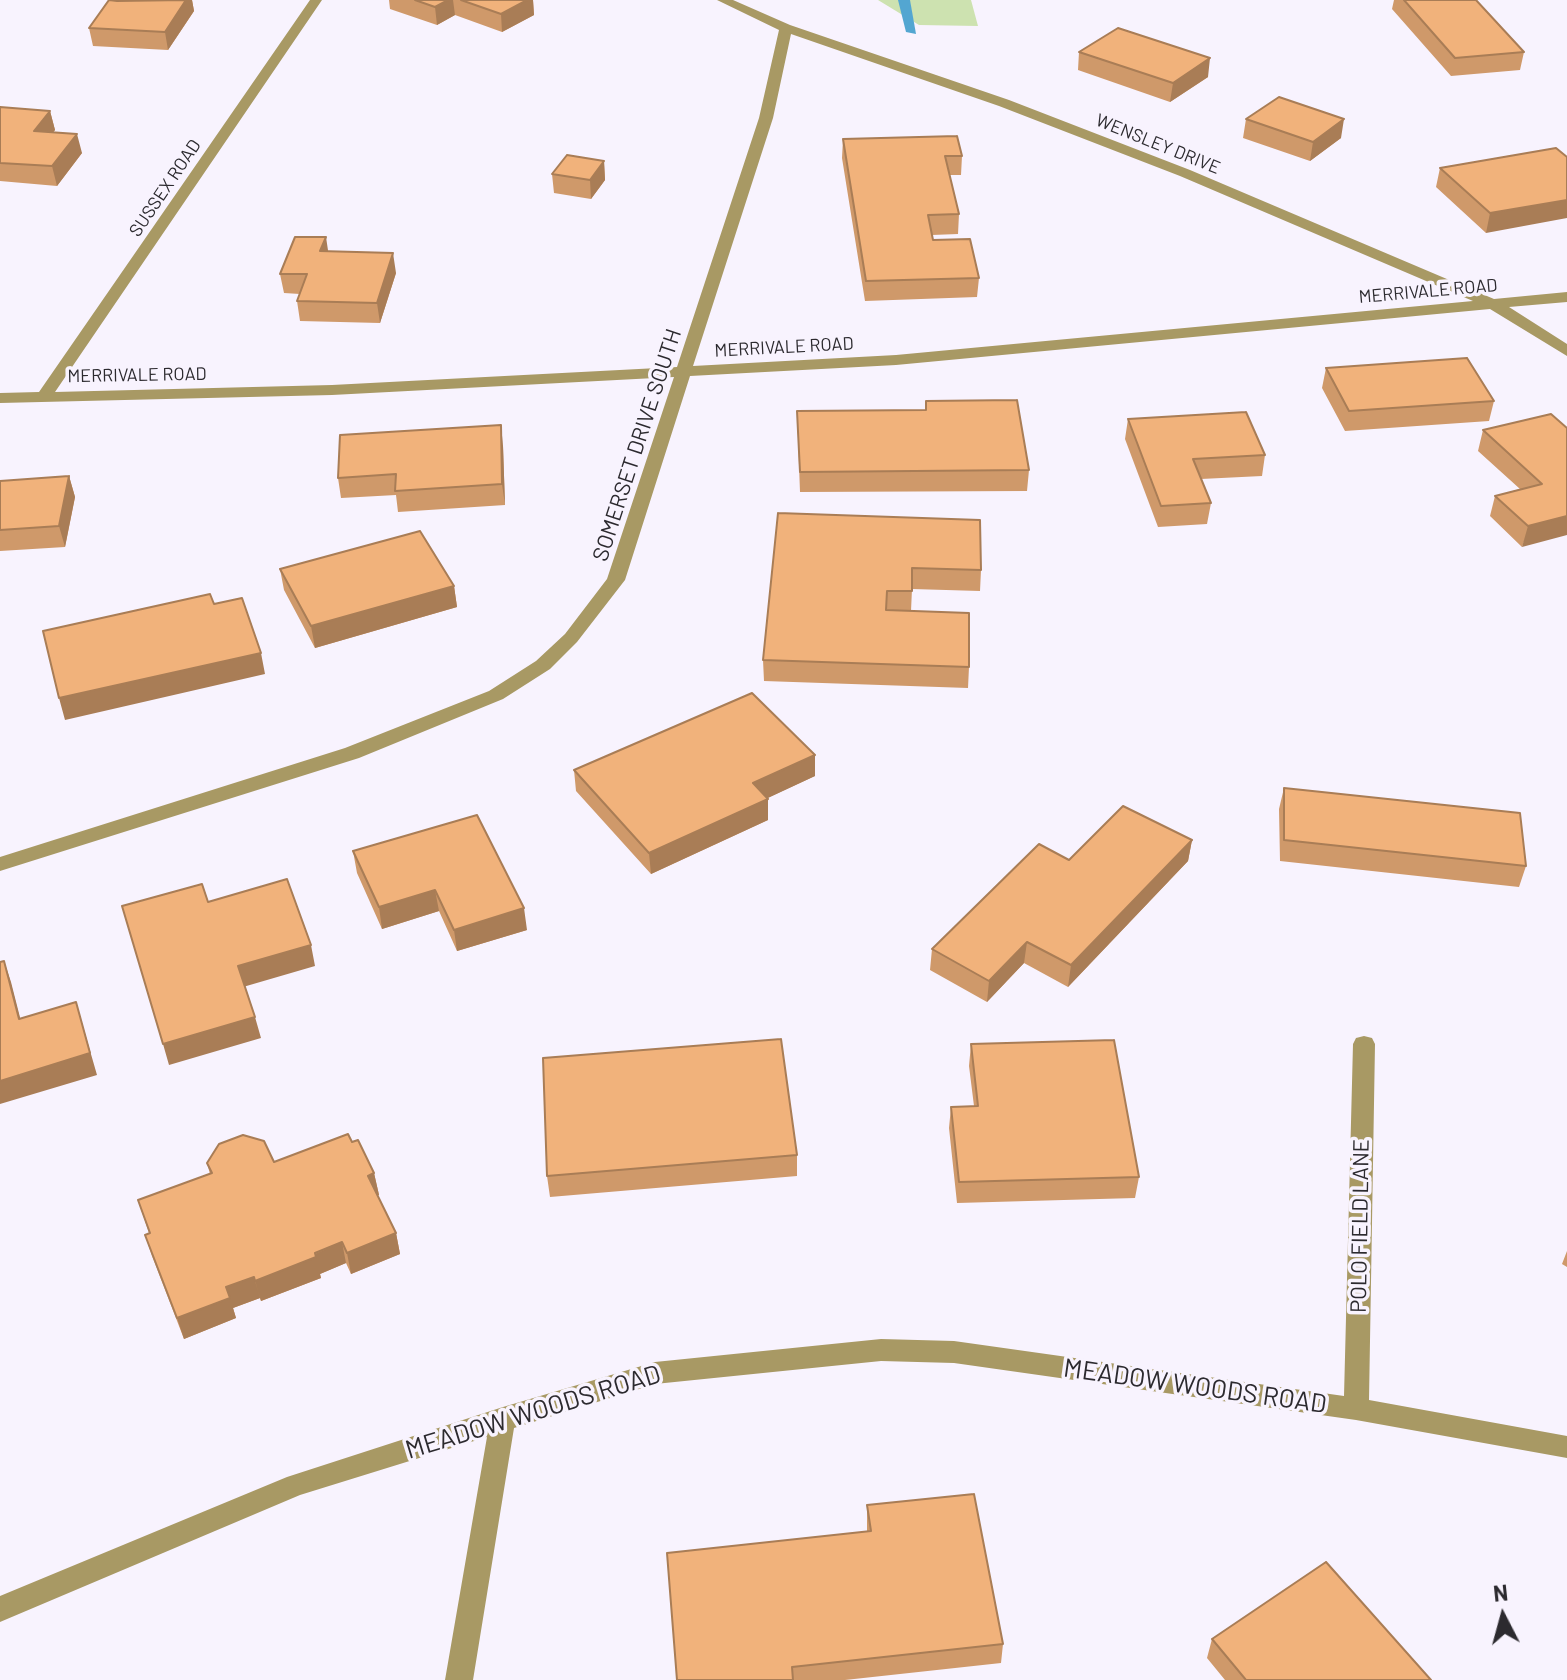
<!DOCTYPE html>
<html>
<head>
<meta charset="utf-8">
<style>
	body { margin:0 }
	#map { position:relative; width:1567px; height:1680px; overflow:hidden; background:#f8f3fe; font-family:Barlow,sans-serif }
	canvas { display:block }
	.north { position:absolute; left:1463px; top:1576px; width:80px; height:80px; -webkit-text-stroke:6px #f8f3fe; paint-order:stroke; rotate:354deg; font-size:22px; font-weight:700; line-height:32px; text-align:center; color:#2c2a2f }
	.north::after { content:''; display:block; margin:auto; width:28px; height:36px; background:#2c2a2f; clip-path:polygon(50% 0,100% 100%,50% 72%,0 100%) }
</style>
</head>
<body>
<div id="map">
<canvas width="1567" height="1680"></canvas>
<div class="north">N</div>
</div>
<script>
const ctx = document.querySelector('canvas').getContext('2d');
ctx.lineJoin = 'round';
function fill(path, color) { ctx.fillStyle = color; ctx.fill(path, 'evenodd'); }
const poly = rows => new Path2D(rows.map(r => 'M' + r).join(''));
function strokePath(path, color, width, dash) { ctx.strokeStyle = color; ctx.lineWidth = width; ctx.lineCap = dash ? 'butt' : 'round'; ctx.setLineDash(dash || []); ctx.stroke(path); }
function drawText(font, color, halo, rows, align = 'center') {
  ctx.font = font + ' Barlow,sans-serif'; ctx.lineWidth = 7; ctx.setLineDash([]); ctx.textBaseline = 'middle'; ctx.strokeStyle = halo; ctx.fillStyle = color; for (const [text, x, y, turn = 0] of rows) {
    ctx.save(); ctx.translate(x, y); ctx.rotate((+turn || 0) * Math.PI / 180); ctx.textAlign = isNaN(turn) ? turn : align; if (halo) ctx.strokeText(text, 0, 0); ctx.fillText(text, 0, 0); ctx.restore();
  }
}
const green = poly([
	[878,0,971,0,978,26,919,25]
]);
const stream = poly([
	[898,0,910,0,916,34,906,32,898,0]
]);
const street = poly([
	[310,0,322,0,55,392,332,385,677,367,759,118,779,30,717,0,733,0,790,25,1009,100,1190,170,1494,299,1567,292,1567,302,1509,307,1567,344,1567,356,1490,309,896,365,690,376,625,580,577,642,550,669,503,699,359,758,0,871,0,857,345,748,489,691,536,661,565,634,607,579,674,377,332,395,0,403,0,393,39,392,310,0],
	[791,34,999,106,1180,176,1473,301,896,355,693,366,773,118,791,34],
	[1364,1036,1372,1038,1375,1044,1369,1400,1567,1436,1567,1458,1356,1420,954,1363,881,1361,655,1384,514,1428,473,1680,445,1680,487,1437,300,1495,0,1622,0,1596,287,1477,503,1407,655,1362,881,1339,954,1341,1344,1396,1353,1044,1356,1038,1364,1036]
]);
const wall = poly([
	[117,0,192,0,194,11,168,50,93,46,89,28],
	[389,0,533,0,534,15,502,32,455,15,437,25,390,9],
	[1394,0,1476,0,1524,52,1520,70,1451,76,1392,9],
	[1079,52,1208,77,1170,102,1078,70],
	[0,107,50,111,55,130,53,132,82,153,57,186,0,181],
	[1246,119,1341,138,1310,161,1243,138],
	[843,139,962,156,961,175,949,175,959,214,958,234,932,235,933,240,979,278,977,297,865,301,842,158],
	[1556,148,1486,233,1436,187,1440,168],
	[604,161,605,180,591,199,554,193,552,174],
	[328,252,396,273,380,323,300,321,297,301,300,294,284,293,280,274],
	[1326,368,1494,401,1489,421,1345,431,1322,388],
	[926,401,1029,470,1027,491,800,492,797,411,925,410],
	[1128,419,1265,455,1262,476,1201,479,1211,503,1207,524,1158,527,1125,439],
	[1567,428,1522,547,1490,516,1495,496,1520,489,1478,451,1483,430],
	[503,446,505,505,398,512,396,495,341,498,338,478],
	[69,476,75,497,65,547,0,551,0,481],
	[778,513,981,570,980,591,912,589,911,611,969,667,968,688,764,681,763,660],
	[280,569,454,586,457,607,315,648,284,590],
	[574,770,815,776,767,798,768,820,651,874,576,791],
	[1284,788,1526,866,1519,887,1280,861,1279,809],
	[1192,840,1188,861,1068,987,1024,963,987,1002,930,970,932,949,1069,860],
	[353,851,527,930,457,951,439,911,382,929,357,873],
	[971,1044,1139,1177,1135,1198,957,1203,949,1128,951,1107,974,1106,969,1066],
	[352,1142,374,1173,379,1195,377,1195,396,1233,400,1254,351,1274,346,1263,320,1274,321,1278,261,1301,260,1298,233,1308,236,1318,184,1339,152,1256,145,1235,149,1233,138,1200,210,1174,207,1163,274,1162],
	[797,1155,797,1176,550,1197,547,1176],
	[1567,1251,1567,1267,1562,1264],
	[867,1505,1003,1644,1001,1663,845,1680,677,1680,867,1531],
	[1212,1639,1431,1680,1225,1680,1207,1658]
]);
const shadedWall = poly([
	[186,0,192,0,194,11,168,50,165,32],
	[448,0,453,0,455,15,437,25,435,7],
	[527,0,533,0,534,15,502,32,501,14],
	[1210,58,1208,77,1170,102,1173,83],
	[50,111,55,130,39,150,34,131],
	[1344,119,1341,138,1310,161,1313,142],
	[77,134,82,153,57,186,52,166],
	[604,161,605,180,591,199,590,180],
	[1567,200,1567,218,1486,233,1490,213],
	[326,237,329,257,320,251],
	[393,253,396,273,380,323,377,303],
	[501,425,503,446,505,505,502,484],
	[69,476,75,497,65,547,59,526],
	[1567,516,1567,535,1522,547,1528,526],
	[454,586,457,607,315,648,311,626],
	[261,653,265,674,65,720,59,698],
	[815,755,815,776,753,805,753,783],
	[768,799,768,820,651,874,649,853],
	[1192,840,1188,861,1068,987,1071,965],
	[435,890,439,911,382,929,379,907],
	[524,908,527,930,457,951,454,930],
	[1027,942,1024,963,987,1002,989,981],
	[311,945,315,966,243,987,238,966],
	[4,961,11,982,26,1041,19,1019],
	[76,1002,97,1075,0,1104,0,1081],
	[255,1017,261,1038,169,1065,163,1044],
	[374,1173,379,1195,373,1197,368,1176],
	[396,1233,400,1254,351,1274,347,1253],
	[342,1242,346,1263,320,1274,321,1278,261,1301,255,1281],
	[254,1277,260,1298,233,1308,236,1318,184,1339,177,1318,226,1287]
]);
const building = poly([
	[109,0,117,1,186,0,165,32,89,28,109,0],
	[415,0,448,0,435,7,415,0],
	[461,0,527,0,501,14,461,0],
	[1404,0,1476,0,1524,52,1455,58,1404,0],
	[1118,28,1210,58,1173,83,1079,52,1118,28],
	[1279,97,1344,119,1313,142,1246,119,1279,97],
	[0,107,50,111,34,131,77,134,52,166,0,163,0,107],
	[957,136,962,156,945,156,959,214,928,215,933,240,970,239,979,278,866,281,843,139,957,136],
	[1556,148,1567,157,1567,200,1490,213,1440,168,1556,148],
	[567,155,604,161,590,180,552,174,567,155],
	[295,237,326,237,320,251,393,253,377,303,297,301,307,274,280,274,295,237],
	[1467,358,1494,401,1349,411,1326,368,1467,358],
	[1017,400,1029,470,800,472,797,411,926,410,926,401,1017,400],
	[1246,412,1265,455,1193,459,1211,503,1161,506,1128,419,1246,412],
	[1551,414,1567,428,1567,516,1528,526,1495,496,1542,484,1483,430,1551,414],
	[501,425,502,484,395,491,396,474,338,478,340,435,501,425],
	[69,476,59,526,0,530,0,481,69,476],
	[778,513,980,520,981,570,912,568,912,591,887,591,886,610,969,613,969,667,763,660,778,513],
	[420,531,454,586,311,626,280,569,420,531],
	[210,594,214,604,242,598,261,653,59,698,43,631,210,594],
	[752,693,815,755,753,783,768,799,649,853,574,770,752,693],
	[1284,788,1520,813,1526,866,1284,840,1284,788],
	[1123,806,1192,840,1071,965,1027,942,989,981,932,949,1039,844,1069,860,1123,806],
	[477,815,524,908,454,930,435,890,379,907,353,851,477,815],
	[287,879,311,945,238,966,255,1017,163,1044,122,906,202,884,208,902,287,879],
	[4,961,19,1019,76,1002,90,1053,0,1081,0,962,4,961],
	[781,1039,797,1155,547,1176,543,1058,781,1039],
	[1114,1040,1139,1177,959,1182,951,1107,978,1106,971,1044,1114,1040],
	[348,1134,352,1142,358,1140,374,1173,368,1176,396,1233,347,1253,342,1242,315,1253,316,1257,255,1281,254,1277,226,1287,230,1298,177,1318,145,1235,150,1233,138,1200,212,1173,207,1163,219,1144,243,1135,264,1141,274,1162,348,1134],
	[974,1494,1003,1644,792,1667,793,1680,677,1680,667,1553,871,1531,867,1505,974,1494],
	[1326,1562,1431,1680,1246,1680,1212,1639,1326,1562]
]);
const farStreetnames = [
	["WENSLEY DRIVE",1158,144,22],
	["SUSSEX ROAD",165,188,-56],
	["MERRIVALE ROAD",1428,291,-5],
	["MERRIVALE ROAD",784,347,-3],
	["MERRIVALE ROAD",137,375,-1]
];
const streetNames = [
	["SOMERSET DRIVE SOUTH",637,445,-72],
	["POLO FIELD LANE",1360,1226,-89]
];
const nearStreetnames = [
	["MEADOW WOODS ROAD",1195,1386,8],
	["MEADOW WOODS ROAD",533,1412,-17]
];
fill(green, '#cde2b0');
fill(stream, '#53a6d1');
fill(street, '#a89964');
fill(wall, '#cf996a');
fill(shadedWall, '#a97d56');
fill(building, '#f1b27b');
strokePath(building, '#a97d56', 2);
drawText('18px', '#2c2a2f', '#f8f3fe', farStreetnames);
drawText('22px', '#2c2a2f', '#f8f3fe', streetNames);
drawText('26px', '#2c2a2f', '#f8f3fe', nearStreetnames);
</script>
</body>
</html>
